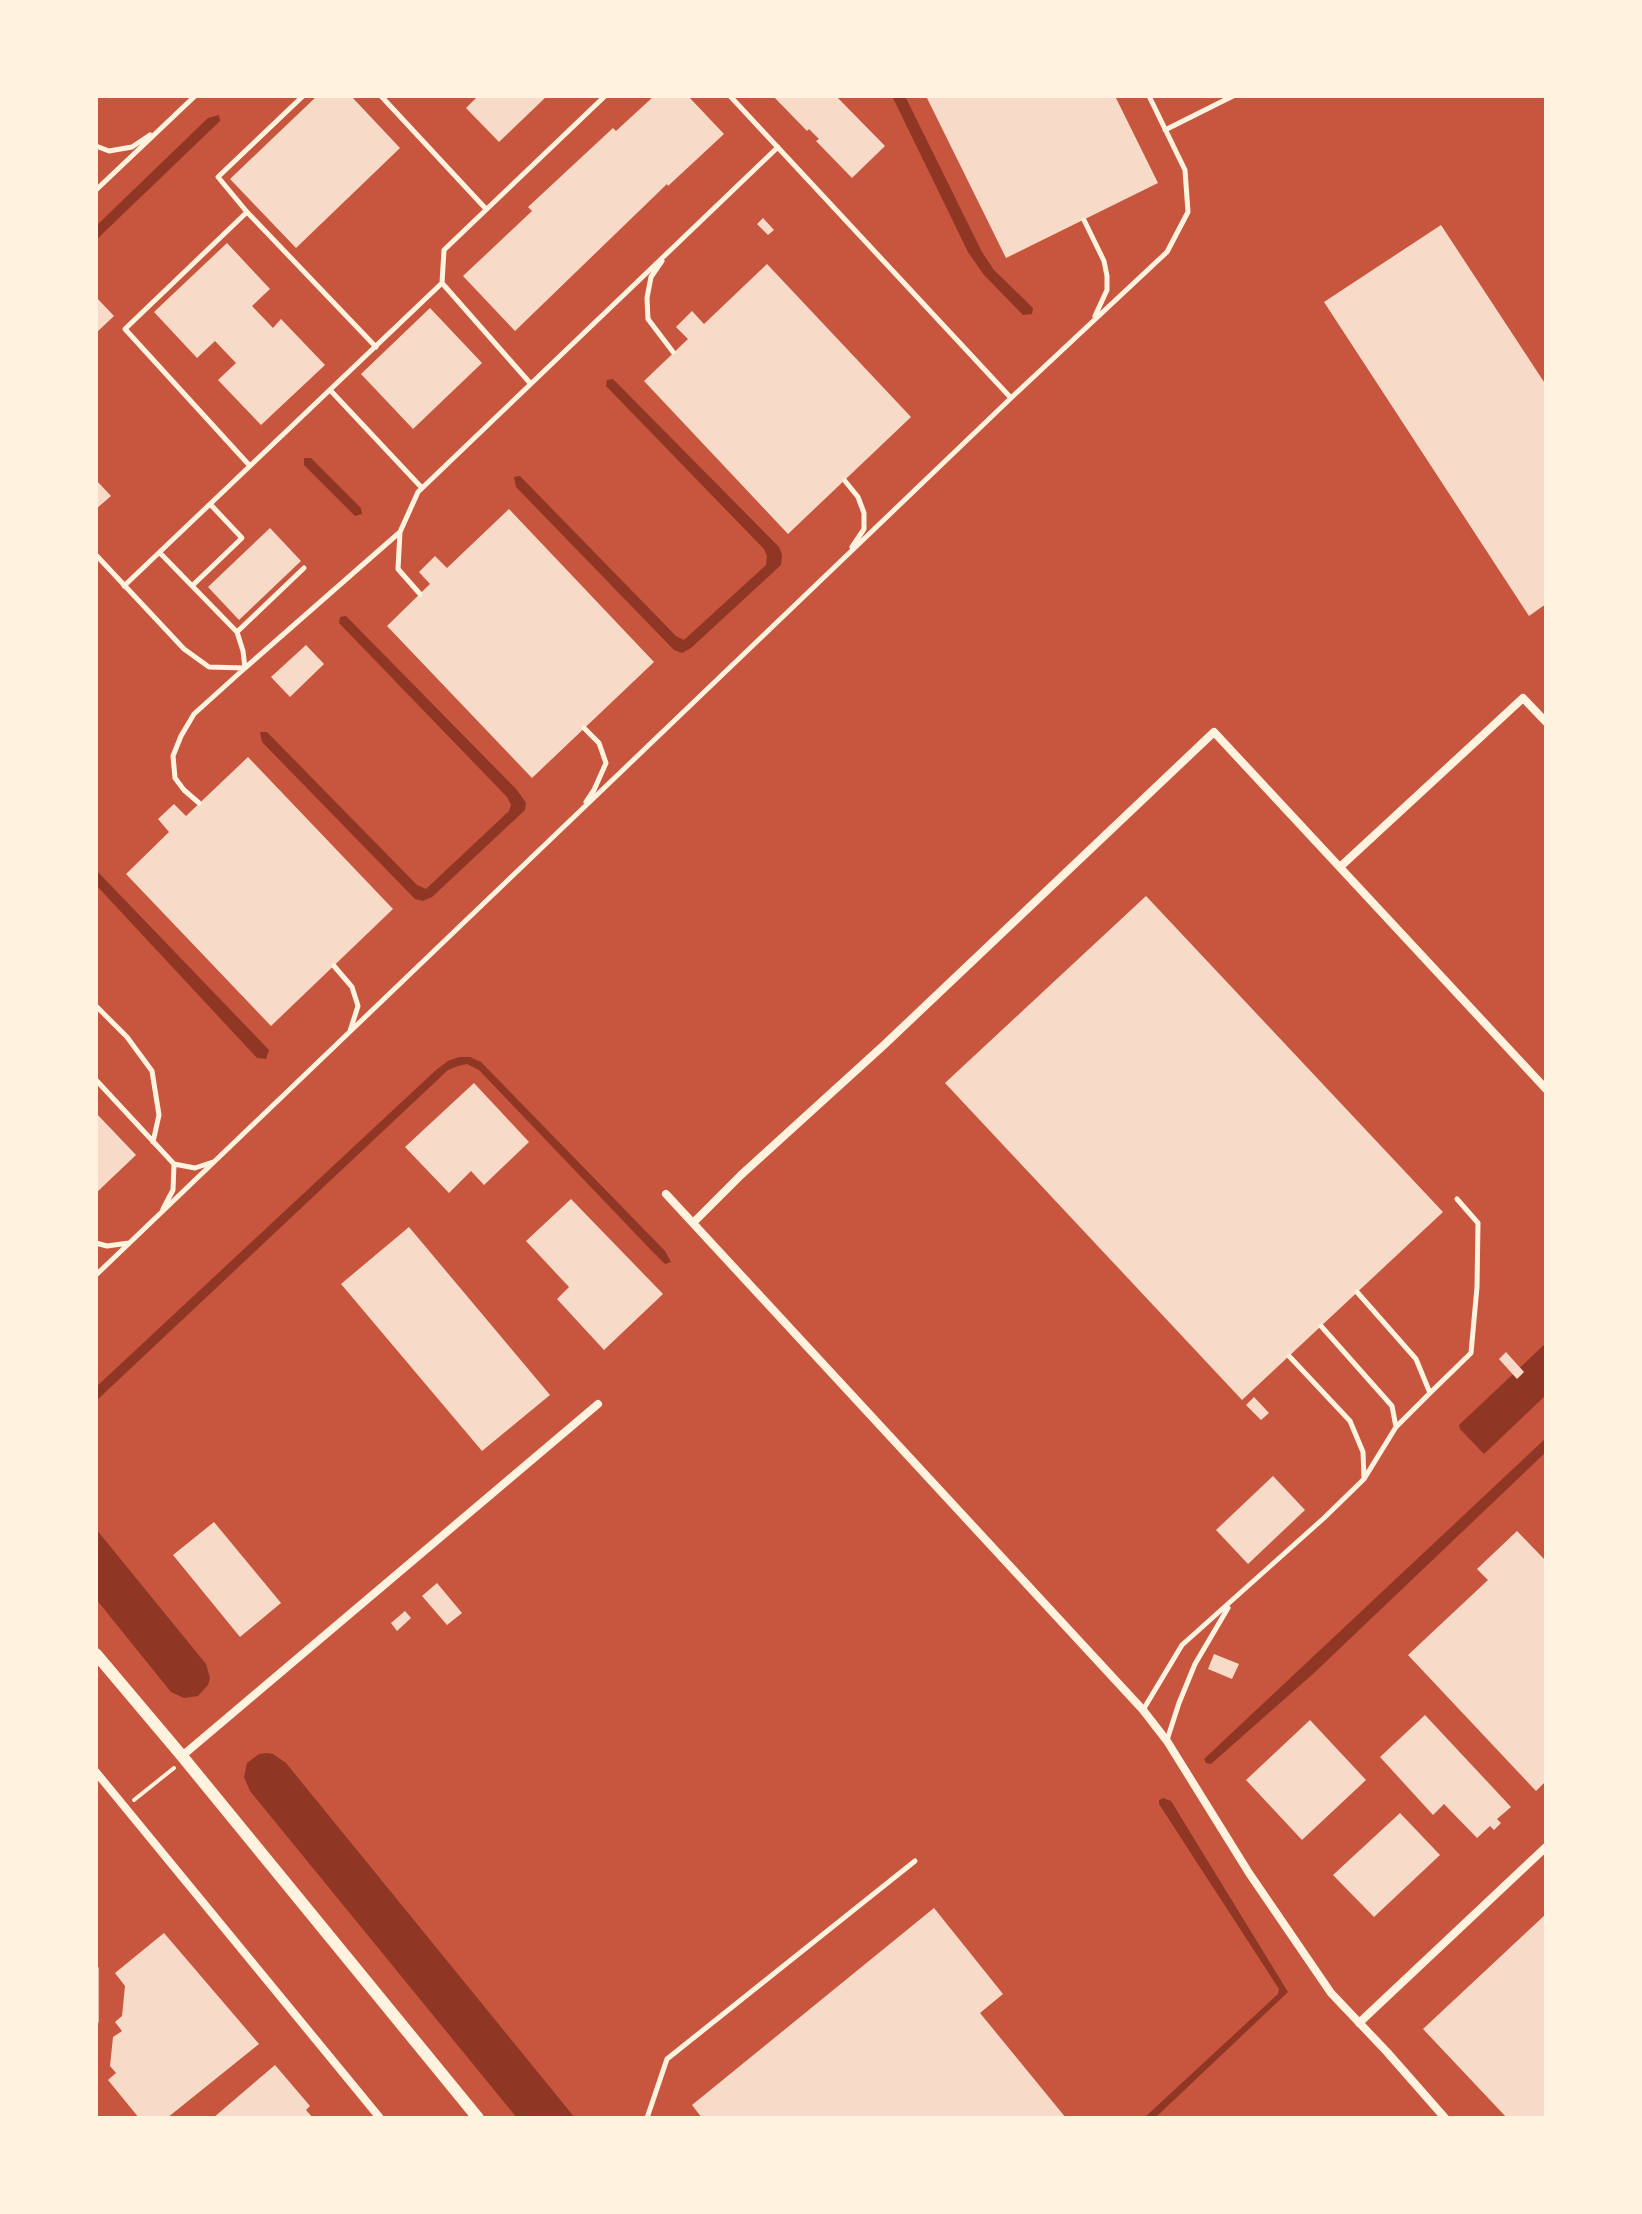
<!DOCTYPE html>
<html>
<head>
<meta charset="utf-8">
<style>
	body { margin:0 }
	#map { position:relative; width:1642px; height:2214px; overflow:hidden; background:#c8553d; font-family:"Varela Round",sans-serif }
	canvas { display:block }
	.frame { position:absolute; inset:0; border:98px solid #fff3e0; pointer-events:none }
</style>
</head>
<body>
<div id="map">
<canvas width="1642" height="2214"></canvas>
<div class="frame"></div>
</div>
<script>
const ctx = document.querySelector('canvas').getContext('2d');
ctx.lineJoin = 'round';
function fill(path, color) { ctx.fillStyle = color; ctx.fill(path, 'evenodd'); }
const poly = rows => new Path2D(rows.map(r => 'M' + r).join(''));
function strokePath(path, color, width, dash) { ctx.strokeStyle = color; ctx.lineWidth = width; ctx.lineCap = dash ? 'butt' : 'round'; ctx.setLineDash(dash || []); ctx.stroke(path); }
const water = poly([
	[892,96,905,96,982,252,994,270,1033,308,1032,314,1023,315,984,275,968,252],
	[219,115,220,121,96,240,96,226,208,118],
	[613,379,779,547,782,555,781,565,691,648,682,653,674,650,516,487,514,477,520,476,676,636,684,640,766,565,767,556,764,549,606,386,607,380],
	[304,458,311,458,361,508,362,514,355,516,304,465],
	[346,616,517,790,526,803,525,810,432,897,423,901,415,899,262,742,260,732,267,732,417,885,426,889,509,811,511,805,507,797,339,623,340,617],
	[96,870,269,1050,266,1059,257,1058,96,885],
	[459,1057,470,1057,481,1062,665,1251,671,1262,665,1264,650,1249,479,1070,467,1064,458,1066,448,1070,96,1401,96,1387,436,1070,448,1061],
	[1546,1343,1546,1395,1484,1454,1460,1429,1459,1425],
	[1546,1438,1546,1452,1314,1673,1211,1764,1206,1763,1204,1759],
	[96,1529,206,1664,210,1678,208,1685,198,1696,184,1698,171,1692,96,1599],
	[266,1753,273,1754,286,1763,575,2118,517,2118,250,1791,244,1777,247,1763,259,1754],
	[1163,1798,1171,1801,1288,1992,1155,2118,1144,2118,1278,1994,1279,1989,1159,1804,1159,1800]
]);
const building = poly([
	[317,96,351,96,400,148,296,248,230,179],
	[478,96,547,96,499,142,466,108],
	[654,96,688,96,724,134,668,186,667,184,515,331,463,276,532,211,528,207,613,128,616,131],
	[773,96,836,96,885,146,852,178,816,141,819,139,809,129,807,131],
	[926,96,1115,96,1158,183,1006,258],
	[763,218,774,230,768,235,757,224],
	[1441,225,1546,385,1546,604,1529,616,1324,302],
	[227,243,270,289,252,306,273,328,281,319,325,365,261,425,218,380,236,363,215,341,197,358,154,312],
	[767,264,911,417,788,534,644,381,688,339,676,327,692,311,704,324],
	[96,297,114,316,96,333],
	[430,308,482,363,413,429,361,374],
	[96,480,111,496,96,509],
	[509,509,654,662,532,778,387,626,430,584,419,572,435,556,447,568],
	[270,528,301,561,239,620,208,587],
	[306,645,324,664,290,697,271,677],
	[248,757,393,909,271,1026,126,874,169,832,158,819,174,804,186,816],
	[1146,896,1443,1212,1242,1400,945,1083],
	[474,1083,529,1142,484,1185,471,1171,449,1193,405,1147],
	[96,1113,136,1155,96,1193],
	[571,1199,663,1294,604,1350,557,1299,569,1287,526,1241],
	[409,1227,550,1395,482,1451,341,1284],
	[1506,1352,1524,1372,1517,1379,1499,1359],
	[1254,1397,1269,1413,1261,1420,1246,1405],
	[1273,1476,1305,1510,1248,1564,1216,1530],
	[214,1522,281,1603,240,1637,173,1555],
	[1517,1531,1546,1561,1546,1781,1536,1791,1408,1655,1488,1580,1477,1569],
	[437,1583,462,1613,447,1625,422,1596],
	[405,1611,411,1618,397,1631,391,1623],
	[1214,1654,1239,1664,1232,1679,1208,1669],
	[1425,1715,1511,1807,1497,1819,1501,1823,1494,1830,1490,1826,1477,1838,1444,1804,1433,1815,1380,1757],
	[1310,1720,1366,1780,1302,1840,1246,1780],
	[1400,1813,1440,1855,1374,1917,1333,1875],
	[934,1908,1003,1994,980,2013,1066,2118,702,2118,692,2105],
	[1546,1914,1546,2118,1507,2118,1423,2029],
	[164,1933,259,2044,167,2118,139,2118,108,2080,116,2073,110,2066,113,2037,122,2031,115,2022,122,2016,125,1986,115,1973],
	[275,2065,310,2106,306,2110,313,2118,213,2118]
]);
const path = poly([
	[134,1800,174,1768]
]);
const service = poly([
	[303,96,218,177,247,212,376,347],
	[381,96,486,209],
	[730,96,1011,398],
	[1165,130,1233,96],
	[96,146,109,151,132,147,150,135],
	[96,190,195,96],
	[247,212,125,329,250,466],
	[1084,220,1104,261,1107,276,1107,290,1095,316],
	[662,261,651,277,647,298,648,319,673,352],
	[442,283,530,383],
	[331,391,422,488],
	[845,481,858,497,864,513,864,529,852,547],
	[400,532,398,569,420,594],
	[160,553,237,632,243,651,245,668,194,714,181,736,173,756,175,778,184,790,199,803],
	[96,555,184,649,209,667,245,668,400,532,418,492,778,147],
	[193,585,242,538,210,504],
	[124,586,442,283,444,250,605,96],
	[237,632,304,568],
	[584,728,599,743,606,763,594,790,586,802],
	[334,966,352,987,358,1006,350,1031],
	[96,1006,127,1037,152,1071,159,1115,153,1142],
	[96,1080,174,1164,195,1168,213,1162],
	[163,1209,173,1190,174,1164],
	[96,1243,107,1246,129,1243],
	[96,1275,1011,398,1167,252,1188,212,1185,170,1149,96],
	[1357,1292,1416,1359,1430,1393,1396,1427],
	[1289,1356,1350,1421,1363,1452,1364,1478],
	[1430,1393,1471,1353,1477,1287,1478,1223,1457,1199],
	[1143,1710,1182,1645,1324,1518,1364,1479,1396,1427,1392,1406,1321,1326],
	[1167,1740,1179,1703,1195,1664,1228,1608],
	[647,2118,667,2059,915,1861]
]);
const minor = poly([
	[1340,867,1523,698,1546,722],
	[666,1194,1143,1710,1167,1741,1249,1873,1331,1993,1387,2052,1445,2118],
	[693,1223,741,1175,884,1045,1214,732,1546,1089],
	[182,1756,598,1404],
	[96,1772,380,2118],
	[1359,2023,1546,1847]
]);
const tertiary = poly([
	[96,1654,182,1756,478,2118]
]);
const rail = poly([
	[96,1969,96,2021]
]);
fill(water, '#8f3625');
fill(building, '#f7dbc8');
strokePath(path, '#fff3e0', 4);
strokePath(service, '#fff3e0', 5);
strokePath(minor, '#fff3e0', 8);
strokePath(tertiary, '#fff3e0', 12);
strokePath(rail, '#e9b49f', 6);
</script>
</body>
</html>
